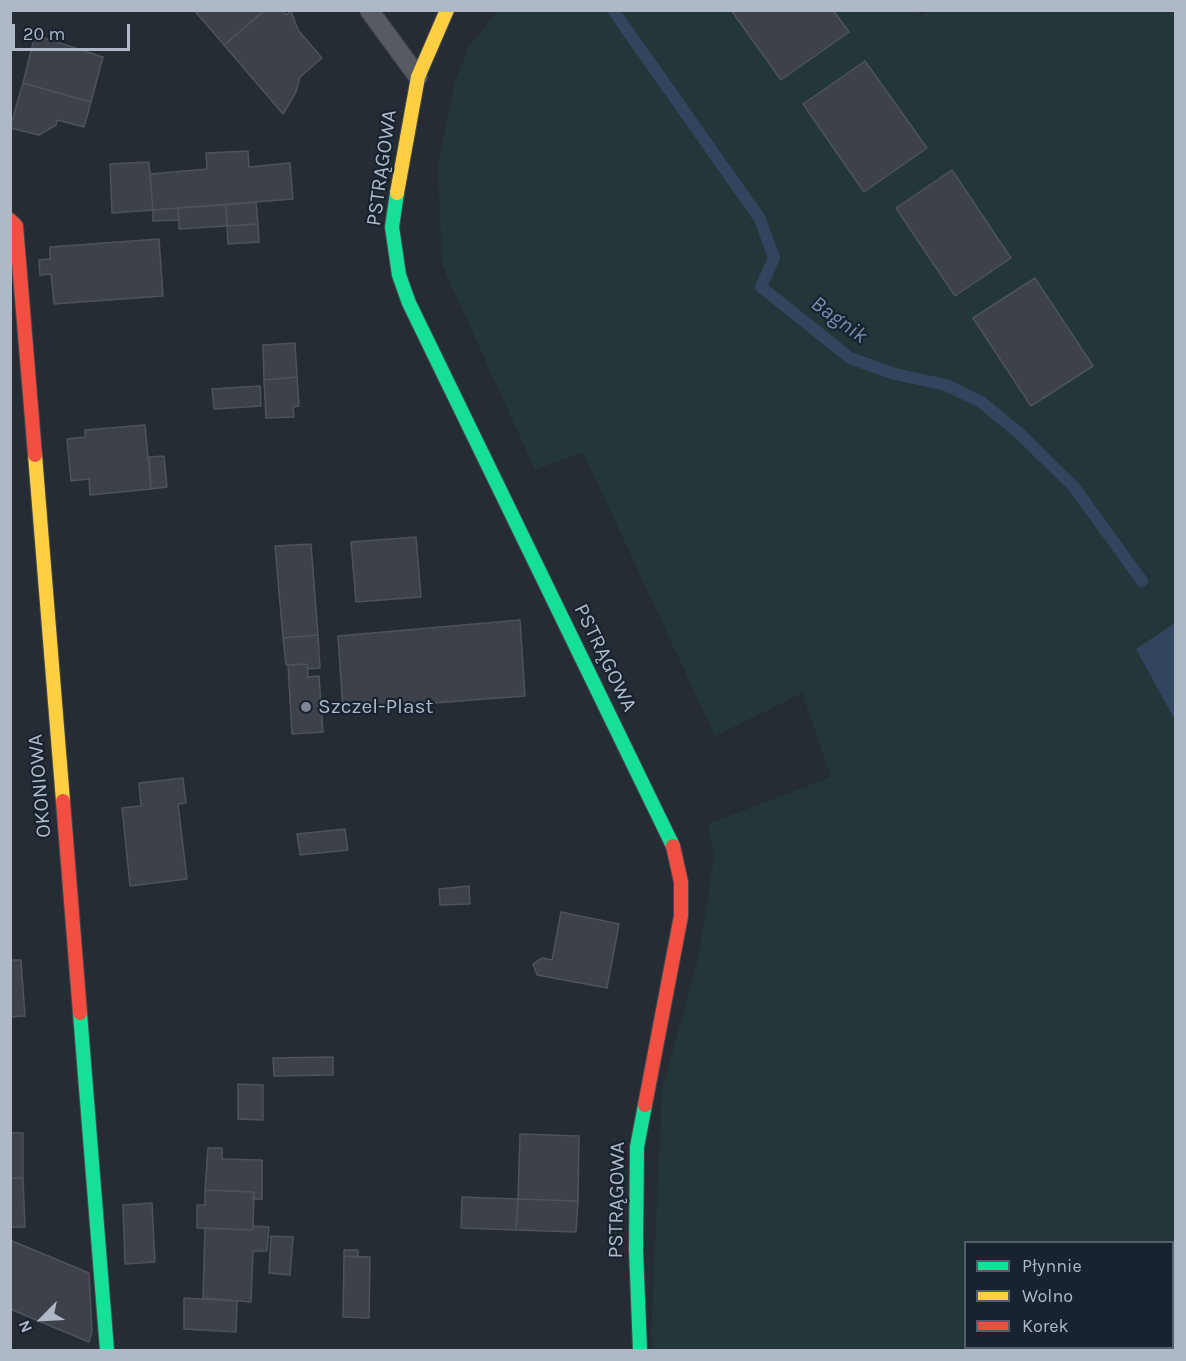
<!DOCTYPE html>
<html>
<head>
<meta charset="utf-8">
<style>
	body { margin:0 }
	#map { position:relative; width:1186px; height:1361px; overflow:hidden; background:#262c34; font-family:Karla,sans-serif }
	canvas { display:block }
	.frame { position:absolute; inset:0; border:12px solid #aeb8c6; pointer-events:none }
	.legend { position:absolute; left:964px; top:1241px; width:210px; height:108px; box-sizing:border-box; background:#19222f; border:2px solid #555e6b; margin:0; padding:8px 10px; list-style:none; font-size:18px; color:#aeb8c6 }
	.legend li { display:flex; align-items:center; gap:12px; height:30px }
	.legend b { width:30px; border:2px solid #555e6b }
	.north { position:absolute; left:12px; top:1289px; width:60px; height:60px; -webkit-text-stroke:4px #19222f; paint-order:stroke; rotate:246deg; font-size:16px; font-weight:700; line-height:24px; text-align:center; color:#aeb8c6 }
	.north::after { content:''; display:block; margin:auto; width:21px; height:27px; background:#aeb8c6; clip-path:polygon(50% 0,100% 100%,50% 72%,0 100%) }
	.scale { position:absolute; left:12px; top:24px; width:118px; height:27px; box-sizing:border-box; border:3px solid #aeb8c6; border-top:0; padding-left:8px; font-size:18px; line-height:21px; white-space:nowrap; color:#aeb8c6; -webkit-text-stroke:4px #19222f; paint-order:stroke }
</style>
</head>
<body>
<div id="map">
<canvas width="1186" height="1361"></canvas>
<div class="frame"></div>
<ul class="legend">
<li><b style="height:8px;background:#16e098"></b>Płynnie</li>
<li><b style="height:8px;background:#ffcf43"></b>Wolno</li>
<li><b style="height:8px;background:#f24e42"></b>Korek</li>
</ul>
<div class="north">N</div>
<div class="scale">20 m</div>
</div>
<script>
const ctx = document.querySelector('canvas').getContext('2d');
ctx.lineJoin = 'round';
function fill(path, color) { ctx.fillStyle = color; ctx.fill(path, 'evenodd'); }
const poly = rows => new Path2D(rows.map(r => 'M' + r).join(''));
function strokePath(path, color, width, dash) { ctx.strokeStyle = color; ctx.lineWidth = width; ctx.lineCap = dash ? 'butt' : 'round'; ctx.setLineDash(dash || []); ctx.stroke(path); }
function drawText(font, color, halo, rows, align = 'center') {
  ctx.font = font + ' Karla,sans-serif'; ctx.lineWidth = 4.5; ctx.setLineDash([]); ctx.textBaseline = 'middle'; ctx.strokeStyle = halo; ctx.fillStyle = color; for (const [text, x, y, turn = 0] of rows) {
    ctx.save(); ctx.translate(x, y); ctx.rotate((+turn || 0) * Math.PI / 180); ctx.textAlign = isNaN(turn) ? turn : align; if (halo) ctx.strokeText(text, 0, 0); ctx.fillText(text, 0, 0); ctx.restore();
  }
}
const green = poly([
	[916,10,921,16,931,10,1175,11,1175,1350,653,1350,651,1335,662,1091,698,959,714,858,708,824,831,777,802,693,715,736,583,452,535,470,442,265,438,164,455,82,469,47,497,11],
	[966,1242,1172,1242,1172,1348,966,1348]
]);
const water = poly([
	[1175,623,1175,720,1136,649]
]);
const stream = poly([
	[613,10,760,219,774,258,761,287,850,358,895,374,946,385,981,402,1019,433,1074,487,1142,581]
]);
const building = poly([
	[194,10,265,10,224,45,194,10],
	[265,10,281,10,286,15,291,11,298,30,322,58,300,77,296,92,283,114,224,45,265,10],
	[731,10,833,10,849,32,781,80,731,10],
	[35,35,103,57,91,102,23,83,35,35],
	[865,61,927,148,864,192,803,104,865,61],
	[23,83,91,102,84,127,57,120,56,125,39,135,10,128,23,83],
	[248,151,249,167,290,163,293,199,153,210,150,174,207,169,206,153,248,151],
	[149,162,153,210,112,213,110,164,149,162],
	[952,170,1011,258,955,296,896,208,952,170],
	[256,202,258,224,227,226,226,205,256,202],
	[226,205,227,226,179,229,178,208,226,205],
	[178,208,179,220,153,221,153,210,178,208],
	[258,224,259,242,228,244,227,226,258,224],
	[159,239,163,296,54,304,51,274,40,275,39,260,50,259,50,247,159,239],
	[1035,278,1093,366,1031,406,973,318,1035,278],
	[295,343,297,377,264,380,263,345,295,343],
	[297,377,299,406,293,407,294,417,266,418,264,380,297,377],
	[260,386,261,406,214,409,212,389,260,386],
	[145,425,151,489,90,495,89,479,71,481,67,439,85,437,85,430,145,425],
	[164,456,167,487,151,489,149,457,164,456],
	[416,537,421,597,356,602,351,542,416,537],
	[311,544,318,635,283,638,275,546,311,544],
	[520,620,525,696,343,710,338,636,520,620],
	[318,635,320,668,308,669,307,664,286,665,283,638,318,635],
	[307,664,308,677,319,676,323,732,292,734,288,665,307,664],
	[183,778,186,803,178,804,187,879,130,886,122,808,141,806,139,783,183,778],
	[345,829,348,850,300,855,297,834,345,829],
	[469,886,470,904,440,905,439,889,469,886],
	[561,912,619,924,607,988,537,975,533,964,542,958,552,960,561,912],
	[10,960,21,960,25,1016,10,1017,10,960],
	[333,1057,333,1075,274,1076,273,1058,333,1057],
	[238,1084,263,1085,263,1120,238,1119,238,1084],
	[10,1133,23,1133,23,1178,10,1178,10,1133],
	[520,1134,579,1136,578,1201,518,1199,520,1134],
	[208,1148,222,1148,222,1159,262,1160,262,1199,253,1199,254,1192,205,1190,208,1148],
	[10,1178,23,1178,25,1227,10,1227,10,1178],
	[205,1190,254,1192,253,1230,197,1228,197,1205,205,1205,205,1190],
	[462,1197,518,1199,516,1230,461,1228,462,1197],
	[518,1199,578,1201,576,1232,516,1230,518,1199],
	[152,1203,155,1262,125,1264,123,1205,152,1203],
	[253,1226,269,1227,267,1251,253,1251,251,1302,203,1298,205,1228,253,1230,253,1226],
	[271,1236,293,1237,290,1275,269,1273,271,1236],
	[10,1240,89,1273,92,1332,89,1342,10,1309,10,1240],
	[344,1250,358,1250,358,1257,344,1256,344,1250],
	[344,1256,370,1257,369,1318,343,1317,344,1256],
	[184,1298,237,1301,236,1332,184,1329,184,1298]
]);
const lane = poly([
	[369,10,418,77]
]);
const fast = poly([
	[397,193,392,227,399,275,409,303,673,846],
	[80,1013,107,1350],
	[640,1350,636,1249,637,1147,645,1105]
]);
const slow = poly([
	[397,193,418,77,447,10],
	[35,455,63,801]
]);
const jam = poly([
	[10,220,16,226,35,455],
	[63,801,80,1013],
	[645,1105,681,916,681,882,673,846]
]);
const markers = [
	[306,707,6,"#7e8793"]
];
const streetNames = [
	["PSTRĄGOWA",382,168,-82],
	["PSTRĄGOWA",605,658,64],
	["OKONIOWA",40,786,-95],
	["PSTRĄGOWA",617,1200,-89]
];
const poiNames = [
	["Szczel-Plast",318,707]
];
const waterNames = [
	["Bagnik",839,320,36]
];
fill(green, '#23363a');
fill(water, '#32445e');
strokePath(stream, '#32445e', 12);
fill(building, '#3d424a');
strokePath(building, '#4d535c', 1.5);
strokePath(lane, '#44484f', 20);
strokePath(fast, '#44484f', 16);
strokePath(slow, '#44484f', 16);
strokePath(jam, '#44484f', 16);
strokePath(lane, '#565a62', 18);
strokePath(fast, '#16e098', 14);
strokePath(slow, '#ffcf43', 14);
strokePath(jam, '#f24e42', 14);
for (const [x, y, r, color] of markers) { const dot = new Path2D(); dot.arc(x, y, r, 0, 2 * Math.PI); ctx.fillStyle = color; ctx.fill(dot); strokePath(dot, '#19222f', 2); }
drawText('21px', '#aeb8c6', '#19222f', streetNames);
drawText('21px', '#aeb8c6', '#19222f', poiNames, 'left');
drawText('italic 22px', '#758eb0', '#19222f', waterNames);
</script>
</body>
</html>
